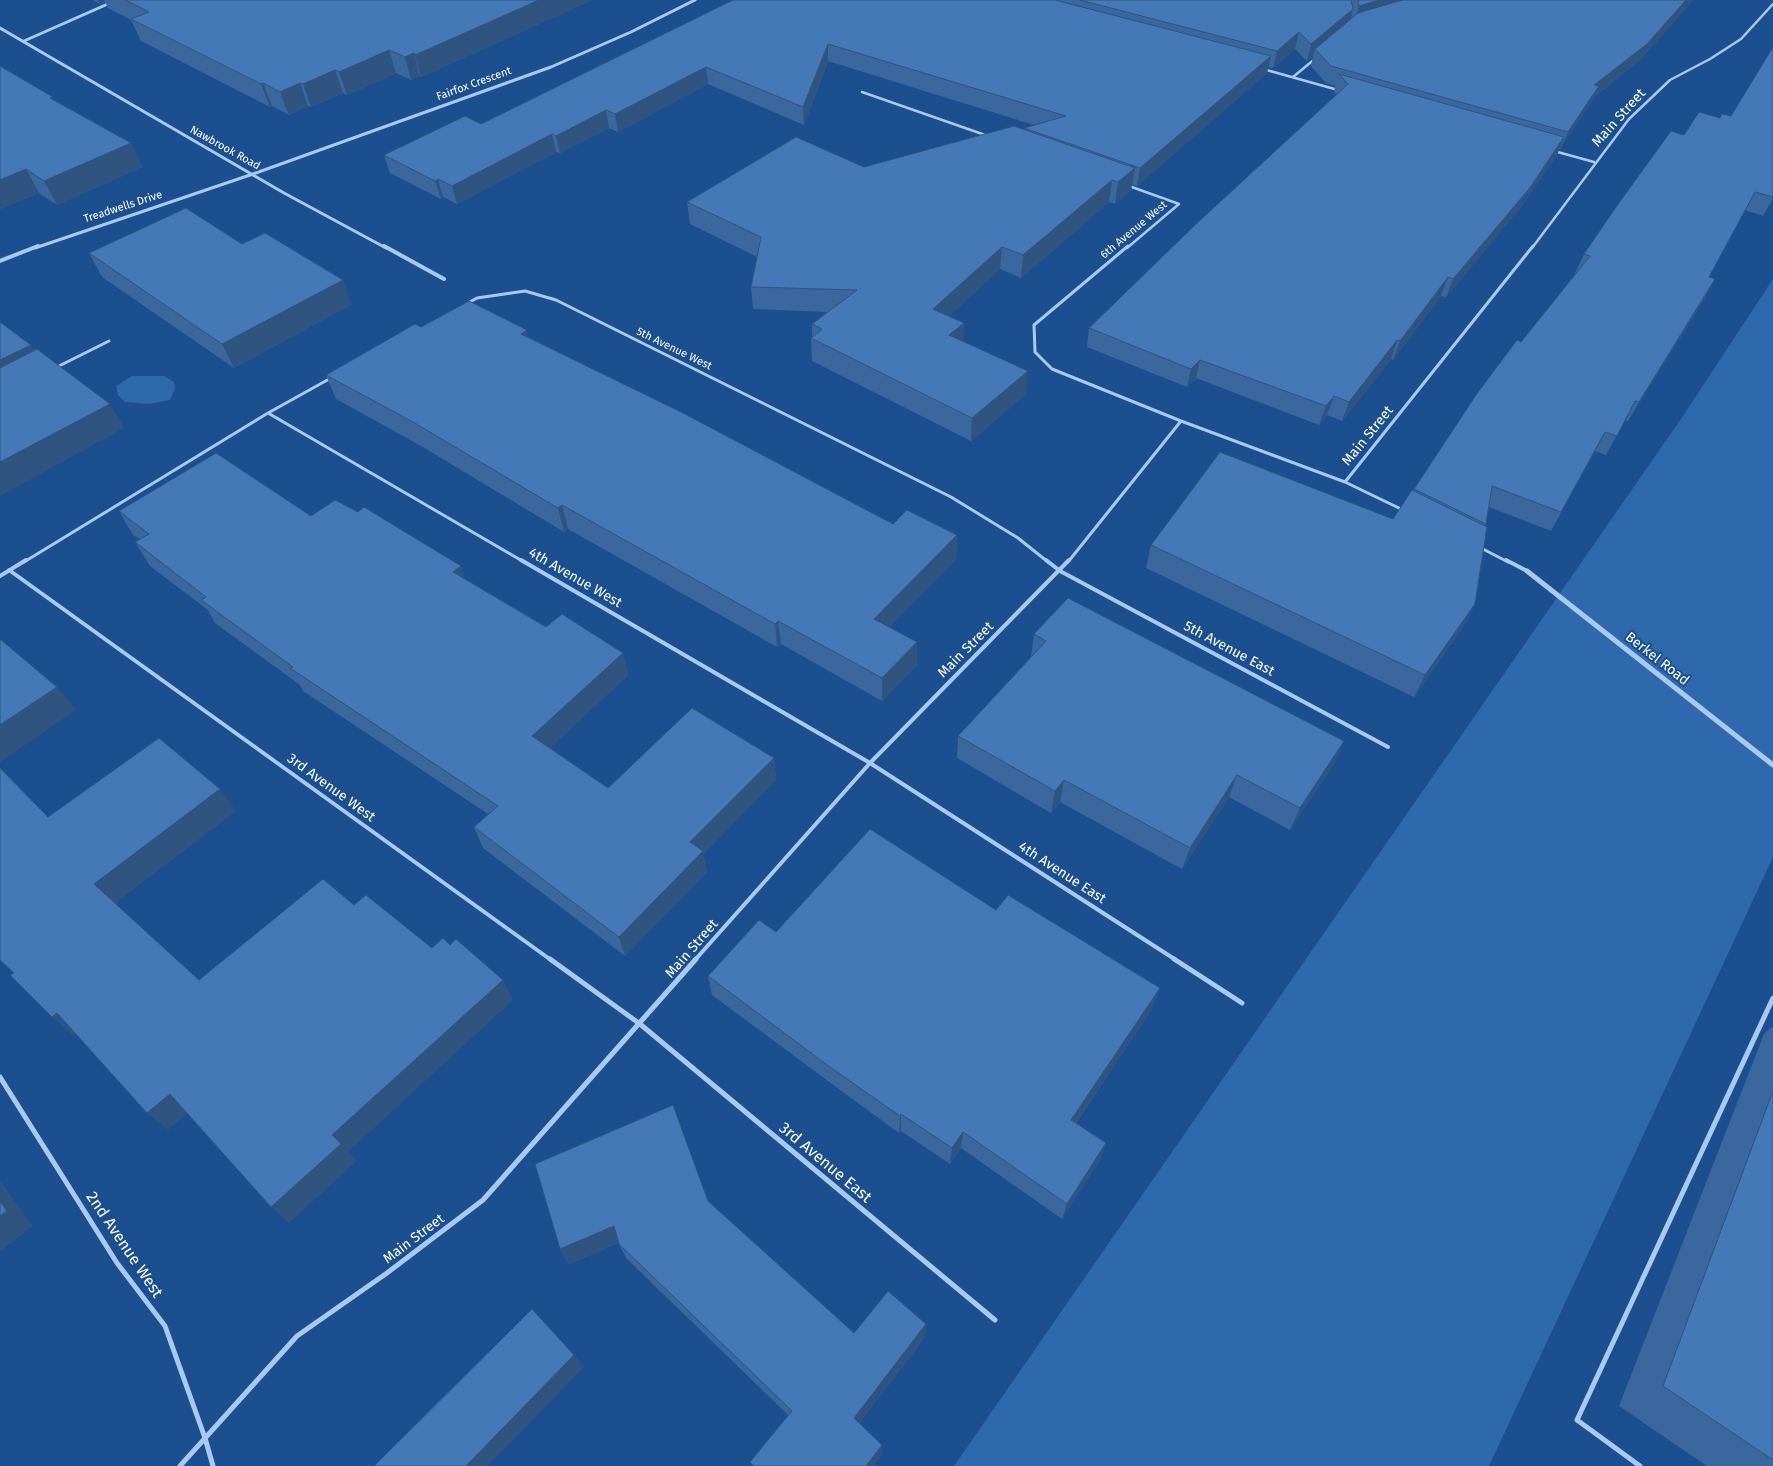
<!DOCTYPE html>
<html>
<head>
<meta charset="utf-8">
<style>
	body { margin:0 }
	canvas { display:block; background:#1b4f8f }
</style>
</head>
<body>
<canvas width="1773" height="1466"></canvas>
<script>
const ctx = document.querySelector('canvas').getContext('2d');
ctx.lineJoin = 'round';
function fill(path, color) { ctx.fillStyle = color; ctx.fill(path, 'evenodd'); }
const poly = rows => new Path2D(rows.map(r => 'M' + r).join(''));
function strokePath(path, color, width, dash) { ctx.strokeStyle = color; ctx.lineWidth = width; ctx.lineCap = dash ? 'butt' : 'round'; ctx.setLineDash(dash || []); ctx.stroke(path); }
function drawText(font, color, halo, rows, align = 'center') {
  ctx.font = font + ' "Fira Sans",sans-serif'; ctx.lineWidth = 4; ctx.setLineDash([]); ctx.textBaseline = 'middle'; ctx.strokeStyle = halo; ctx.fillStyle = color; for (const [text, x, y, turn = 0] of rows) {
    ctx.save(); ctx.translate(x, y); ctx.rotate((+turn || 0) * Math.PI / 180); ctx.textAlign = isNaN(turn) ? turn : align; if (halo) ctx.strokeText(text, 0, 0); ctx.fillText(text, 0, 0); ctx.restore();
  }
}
const green = poly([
	[1773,279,1773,857,1489,1466,954,1466,1683,416],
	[132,376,164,376,174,382,175,389,170,400,149,404,125,402,118,395,116,386]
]);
const serviceFar3 = poly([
	[1263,69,1338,90],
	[1293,77,1316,58],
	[862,92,988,136],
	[1554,151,1594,162],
	[1127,248,1179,204,1129,186],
	[1532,248,1629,119,1670,80,1710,59,1741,39,1773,4]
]);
const serviceFar2 = poly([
	[1128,246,1034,325,1035,352,1052,369,1181,421,1345,482,1403,510],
	[466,304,477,298,525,291,556,300,951,497,1018,538,1048,562],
	[55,368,109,341],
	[268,413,524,562],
	[1345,482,1533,246],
	[1479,547,1508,562],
	[24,562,268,413,331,378],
	[1068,562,1181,421]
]);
const serviceFar1 = poly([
	[521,560,870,763,1176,960],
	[1046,560,1060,571,1388,747],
	[1506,560,1527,571],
	[9,570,551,960],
	[0,576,26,560],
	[695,960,870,763,1069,560]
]);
const service = poly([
	[550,959,640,1024,995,1320],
	[1174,959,1242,1003],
	[0,1077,117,1263,165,1326,205,1438,213,1466],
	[180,1466,297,1336,387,1273,483,1200,696,959],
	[1640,1466,1577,1420,1773,998]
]);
const minorFar2 = poly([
	[0,28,284,193,386,248],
	[24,41,117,0],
	[35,248,253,174,551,67,631,32,695,0]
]);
const minorFar1 = poly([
	[384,246,444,279],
	[0,261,38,246]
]);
const minor = poly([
	[1527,571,1773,765]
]);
const wall = poly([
	[93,0,592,0,421,77,420,76,411,80,396,73,347,95,343,93,311,107,308,106,289,115,272,106,270,107,141,41,131,20,108,8,105,2,100,4],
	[733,0,1693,0,1639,61,1594,97,1591,103,1560,149,1559,149,1557,155,1521,207,1446,297,1441,296,1393,360,1391,359,1342,421,1327,415,1319,425,1196,378,1187,387,1087,347,1089,328,1337,95,1334,92,1335,86,1326,83,1311,66,1313,56,1307,61,1295,49,1273,68,1268,67,1267,73,1137,186,1132,184,1131,190,1115,204,1109,202,1021,278,1000,269,949,316,964,323,963,341,1026,394,971,441,812,361,811,338,812,337,812,324,828,312,753,309,751,287,757,257,690,224,687,202,864,167,1024,130,1024,128,1034,125,828,61,804,125,708,84,618,132,609,128,560,153,556,152,457,204,443,197,441,199,390,173,384,155,481,124],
	[1773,47,1773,198,1763,216,1745,210,1709,277,1705,298,1628,421,1625,420,1606,455,1595,451,1551,531,1489,507,1485,526,1475,604,1463,627,1414,697,1146,568,1151,545,1393,519,1521,342,1577,273,1575,273,1584,254,1684,135,1720,118,1731,116],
	[56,102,131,143,142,167,57,205,39,193,0,209],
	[242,244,352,304,234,368,102,277,89,253],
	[529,337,893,524,957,535,956,559,889,627,917,642,917,665,882,701,781,644,777,647,568,529,564,532,421,446,336,399,326,375],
	[119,511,311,516,465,579,546,627,623,653,628,675,550,748,608,788,774,758,776,780,703,854,707,872,625,956,483,848,474,827,488,814,303,691,300,685,215,623,208,610,150,566,135,542,140,539,133,535],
	[1034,634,1344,741,1334,764,1290,830,1229,797,1182,869,1060,802,1051,813,957,758,958,736,1031,657],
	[776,932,1153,1007,1076,1123,1106,1143,1100,1160,1062,1219,961,1148,950,1164,901,1131,899,1133,832,1084,712,995,708,976],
	[1773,1026,1773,1466,1707,1466,1619,1406,1764,1034],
	[708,1201,854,1333,926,1324,925,1337,859,1423,882,1445,882,1454,873,1466,752,1466,750,1462,788,1415,627,1259,618,1243,569,1264,560,1249]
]);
const shadedWall = poly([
	[98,0,104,0,105,2,100,4],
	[539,0,592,0,421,77,415,55],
	[1380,0,1433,0,1354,23,1359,6],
	[1686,0,1693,0,1639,61,1594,97,1591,103,1560,149,1568,132,1594,85],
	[1353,9,1349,26,1315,49,1313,56,1307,61,1311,44],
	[1299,32,1295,49,1273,68,1277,51],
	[828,44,828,61,804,125,803,107],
	[389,50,396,73,347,95,339,72],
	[414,53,420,76,411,80,405,57],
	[1271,56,1267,73,1137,186,1140,168],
	[706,67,708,84,618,132,615,114],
	[335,70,343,93,311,107,303,84],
	[263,83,272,106,270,107,261,84],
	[300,83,308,106,289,115,280,92],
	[606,110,609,128,560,153,556,136],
	[552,134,556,152,457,204,452,186],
	[1564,137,1557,155,1521,207,1446,297,1453,279],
	[131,143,142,167,57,205,44,181],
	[1135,168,1131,190,1115,204,1118,182],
	[26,169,39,193,0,209,0,180],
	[438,179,443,197,441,199,435,181],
	[1112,180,1109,202,1021,278,1023,255],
	[1002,247,1000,269,932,332,933,309],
	[1448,277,1441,296,1393,360,1400,341],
	[1715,279,1705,298,1628,421,1639,402],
	[343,280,352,304,234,368,222,344],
	[964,323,963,346,949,335],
	[527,330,533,354,521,334],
	[1397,340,1391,359,1342,421,1349,402],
	[31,345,45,369,0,392,0,360],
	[1200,360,1196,378,1187,387,1191,369],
	[1028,371,1026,394,971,441,972,418],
	[1334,396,1327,415,1319,425,1326,406],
	[110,404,124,428,0,496,0,462],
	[562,505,568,529,564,532,558,508],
	[957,535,956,559,874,642,874,619],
	[461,566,469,589,453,572],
	[1475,604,1463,627,1414,697,1425,675],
	[778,621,781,644,777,647,775,624],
	[917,642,917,665,882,701,882,678],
	[623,653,628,675,540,758,532,736],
	[57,687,76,710,0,762,0,725],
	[1344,741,1334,764,1290,830,1300,808],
	[774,758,776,780,703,854,707,872,625,956,619,937,690,842],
	[1237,775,1229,797,1182,869,1190,848],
	[1064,780,1060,802,1051,813,1055,791],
	[220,789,236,811,113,905,94,884],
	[503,980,513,1000,348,1152,357,1161,289,1223,271,1207,332,1135],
	[1160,988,1153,1007,1066,1137,1071,1120],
	[57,1013,79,1033,74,1036,52,1017],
	[170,1094,189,1112,168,1130,147,1113],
	[901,1114,901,1131,899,1133,900,1116],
	[963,1132,961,1148,950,1164,952,1148],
	[1106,1143,1100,1160,1062,1219,1067,1204],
	[0,1180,32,1226,0,1252],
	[614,1226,622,1241,569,1264,560,1249],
	[926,1324,925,1337,855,1428,854,1418],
	[574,1355,584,1367,488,1466,466,1466],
	[882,1445,882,1454,873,1466,866,1466]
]);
const building = poly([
	[125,0,539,0,415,55,414,53,405,57,389,50,339,72,335,70,303,84,300,83,280,92,263,83,261,84,131,19,149,12,125,0],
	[733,0,1055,0,1271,56,1140,168,1024,128,1066,116,828,44,803,107,706,67,615,114,606,110,556,136,552,134,452,186,438,179,435,181,384,155,465,116,481,124,733,0],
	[1080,0,1351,0,1353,9,1311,44,1299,32,1277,51,1080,0],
	[1358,0,1380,0,1359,6,1358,0],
	[1402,0,1686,0,1647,44,1594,85,1599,86,1568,132,1331,66,1315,49,1358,13,1402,0],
	[1773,47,1773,197,1755,192,1709,277,1715,279,1639,402,1635,401,1617,436,1605,432,1561,512,1492,486,1486,524,1414,489,1476,395,1517,340,1521,342,1590,256,1584,254,1616,207,1671,131,1684,135,1699,112,1720,118,1722,114,1731,116,1773,47],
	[0,66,53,97,50,98,131,143,44,181,26,169,0,180,0,66],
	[1339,74,1564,137,1529,189,1453,279,1448,277,1400,341,1397,340,1349,402,1334,396,1326,406,1200,360,1191,369,1089,328,1196,224,1348,84,1339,74],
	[1014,126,1135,168,1118,182,1112,180,1023,255,1002,247,933,309,964,323,949,335,1028,371,972,418,811,338,822,329,812,324,857,290,751,287,761,237,687,202,796,137,864,167,1014,126],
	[186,208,242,244,265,233,343,280,222,344,89,253,186,208],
	[469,301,527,330,521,334,683,413,893,524,907,510,957,535,874,619,917,642,882,678,778,621,775,624,562,505,558,508,413,422,326,375,415,324,421,327,469,301],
	[0,322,31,345,0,360,0,322],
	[37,349,110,404,0,462,0,368,37,349],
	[1220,452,1393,519,1412,490,1487,527,1475,604,1425,675,1151,545,1220,452],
	[216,453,311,516,335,500,358,512,364,507,461,566,453,572,546,627,562,614,623,653,532,736,608,788,692,708,774,758,690,842,703,851,619,937,474,827,498,806,290,668,293,667,201,600,206,597,135,542,149,534,119,511,216,453],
	[1068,598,1344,741,1300,808,1237,775,1190,848,1064,780,1055,791,958,736,1046,641,1034,634,1068,598],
	[0,639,57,687,0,725,0,639],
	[159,738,220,789,94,884,199,980,323,879,354,905,366,895,432,948,443,938,450,945,456,939,503,980,332,1135,341,1144,271,1207,170,1094,147,1113,57,1013,52,1017,10,975,14,973,0,960,0,768,48,817,159,738],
	[870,829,996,910,1008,895,1160,988,1071,1120,1106,1143,1067,1204,963,1132,952,1148,901,1114,900,1116,830,1067,708,976,759,920,776,932,870,829],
	[1773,1091,1773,1460,1663,1386,1773,1091],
	[673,1105,708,1201,854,1333,888,1291,926,1324,854,1418,882,1445,866,1466,754,1466,750,1462,792,1411,619,1244,614,1226,560,1249,535,1164,673,1105],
	[0,1201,7,1211,0,1216,0,1201],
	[532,1309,574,1355,466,1466,374,1466,532,1309]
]);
const farStreetnames = [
	["Fairfox Crescent",474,84,-20],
	["Nawbrook Road",225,148,29],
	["Treadwells Drive",123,207,-18],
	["6th Avenue West",1134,230,-40],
	["5th Avenue West",674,349,26]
];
const streetNames = [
	["Main Street",1619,118,-48],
	["Main Street",1368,436,-51],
	["4th Avenue West",575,578,30],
	["5th Avenue East",1229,649,28],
	["Main Street",966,650,-45],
	["Berkel Road",1657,659,38],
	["3rd Avenue West",331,788,36],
	["4th Avenue East",1062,873,33],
	["Main Street",692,949,-49],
	["Main Street",414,1239,-37]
];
const nearStreetnames = [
	["3rd Avenue East",825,1163,40],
	["2nd Avenue West",124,1245,56]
];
fill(green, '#2e69ad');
strokePath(serviceFar3, '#a9c9ee', 2.5);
strokePath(serviceFar2, '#a9c9ee', 3);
strokePath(serviceFar1, '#a9c9ee', 4);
strokePath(service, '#a9c9ee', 5);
strokePath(minorFar2, '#a9c9ee', 3);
strokePath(minorFar1, '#a9c9ee', 4);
strokePath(minor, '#a9c9ee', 5);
fill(wall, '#3a679d');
fill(shadedWall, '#305480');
fill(building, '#4478b7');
strokePath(building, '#305480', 1);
drawText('11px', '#fff', '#1b4f8f', farStreetnames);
drawText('14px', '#fff', '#1b4f8f', streetNames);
drawText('16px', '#fff', '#1b4f8f', nearStreetnames);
</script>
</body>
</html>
